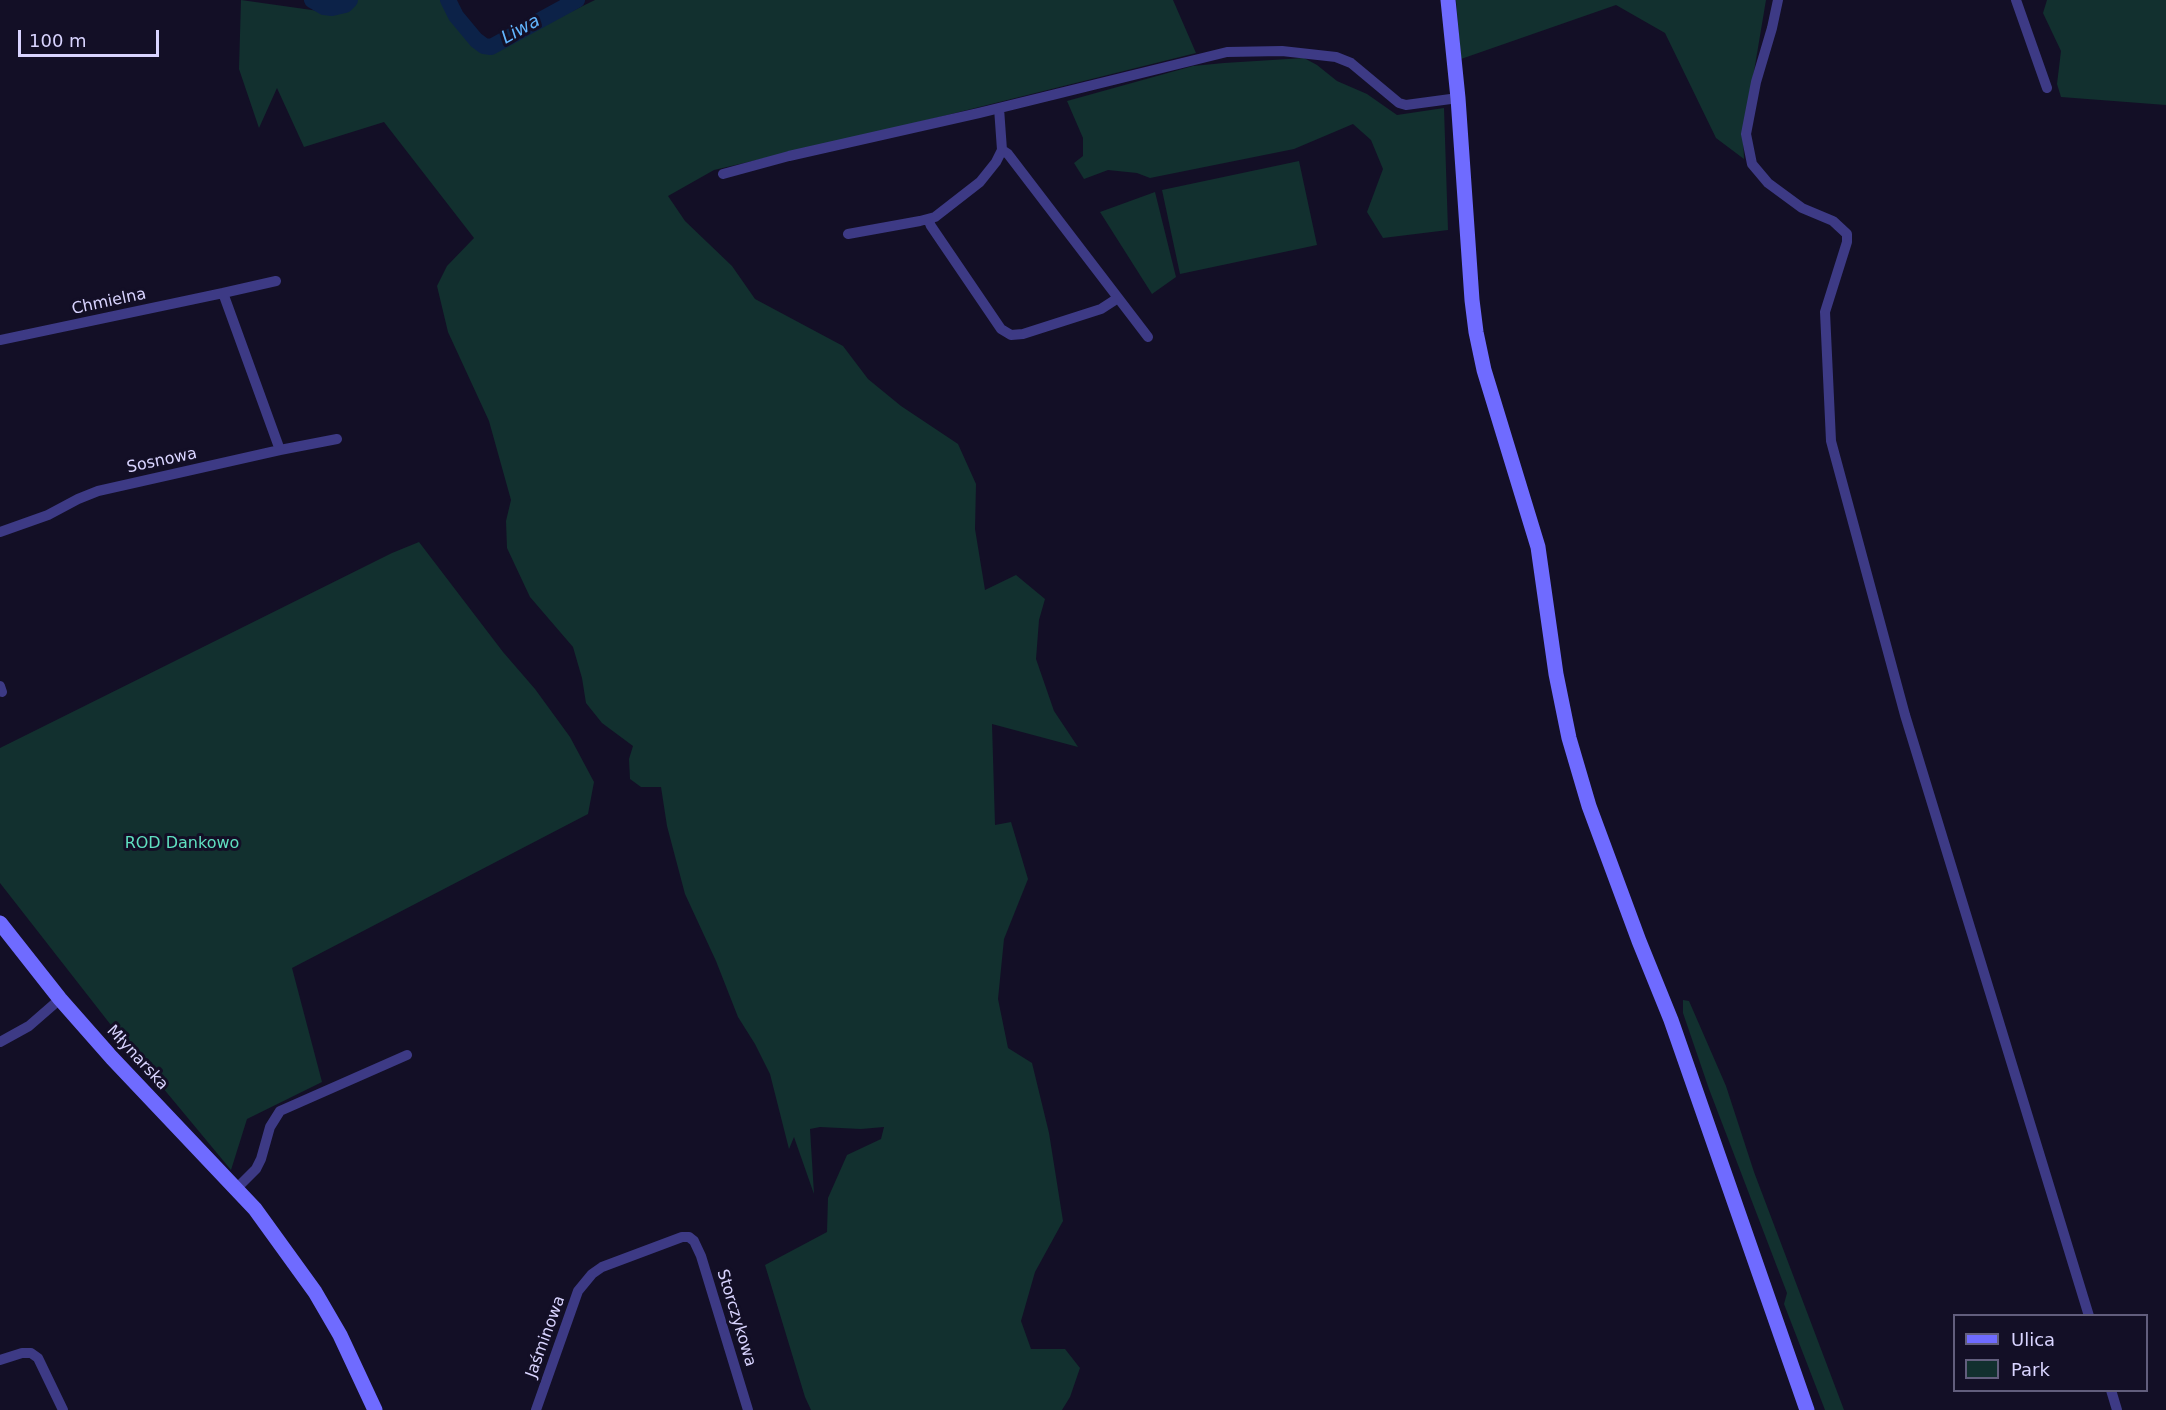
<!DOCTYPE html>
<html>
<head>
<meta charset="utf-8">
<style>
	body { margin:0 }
	#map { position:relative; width:2166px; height:1410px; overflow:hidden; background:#130f26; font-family:"DejaVu Sans",sans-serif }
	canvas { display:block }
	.legend { position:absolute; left:1953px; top:1314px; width:195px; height:78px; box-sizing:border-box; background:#130f26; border:2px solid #625e7d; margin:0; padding:8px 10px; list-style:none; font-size:18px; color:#d9d4ff }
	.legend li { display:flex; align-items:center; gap:12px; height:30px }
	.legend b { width:30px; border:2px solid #625e7d }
	.scale { position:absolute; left:18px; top:30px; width:141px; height:27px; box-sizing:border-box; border:3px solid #d9d4ff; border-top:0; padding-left:8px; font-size:18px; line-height:21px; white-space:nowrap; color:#d9d4ff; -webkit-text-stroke:4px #130f26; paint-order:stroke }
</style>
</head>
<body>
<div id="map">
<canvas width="2166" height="1410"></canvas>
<ul class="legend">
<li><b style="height:8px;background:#6f6bff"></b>Ulica</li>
<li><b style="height:16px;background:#12302f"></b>Park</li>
</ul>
<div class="scale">100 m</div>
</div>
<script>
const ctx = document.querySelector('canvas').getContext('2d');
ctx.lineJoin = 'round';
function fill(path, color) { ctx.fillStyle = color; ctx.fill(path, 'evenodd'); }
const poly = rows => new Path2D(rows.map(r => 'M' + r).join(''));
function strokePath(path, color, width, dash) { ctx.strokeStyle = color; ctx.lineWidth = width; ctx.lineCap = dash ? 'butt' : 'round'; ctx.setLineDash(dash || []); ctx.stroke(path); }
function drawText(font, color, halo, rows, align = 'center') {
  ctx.font = font + ' "DejaVu Sans",sans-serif'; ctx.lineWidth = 6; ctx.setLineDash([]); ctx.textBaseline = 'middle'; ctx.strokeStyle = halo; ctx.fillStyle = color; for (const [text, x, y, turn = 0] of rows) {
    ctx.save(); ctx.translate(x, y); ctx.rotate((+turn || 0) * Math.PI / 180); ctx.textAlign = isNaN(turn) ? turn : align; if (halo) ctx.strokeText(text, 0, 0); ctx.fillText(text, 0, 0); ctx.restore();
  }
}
const green = poly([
	[241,0,340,14,352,0,442,0,461,33,482,50,509,42,595,0,1173,0,1196,53,903,126,714,170,668,196,685,221,732,266,755,299,843,346,868,379,901,406,958,444,976,484,975,529,985,590,1016,575,1045,599,1039,620,1036,659,1054,711,1078,747,992,724,995,825,1011,822,1028,879,1004,939,998,999,1008,1048,1032,1063,1049,1133,1063,1221,1035,1272,1021,1321,1031,1349,1065,1349,1080,1368,1070,1397,1062,1410,811,1410,805,1397,765,1265,827,1232,828,1198,847,1155,881,1139,884,1127,861,1129,820,1127,810,1129,814,1194,794,1137,789,1149,770,1074,755,1044,738,1017,716,961,685,894,667,826,661,787,641,787,630,779,629,759,633,746,602,723,586,703,582,678,573,647,530,597,507,548,506,521,511,500,489,421,448,332,437,286,447,266,474,238,384,122,304,147,277,88,259,128,239,69],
	[1456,0,1766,0,1743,137,1744,159,1716,138,1665,33,1616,5,1461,59],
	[2047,0,2166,0,2166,105,2061,97,2057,84,2061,51,2043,13],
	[1304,58,1317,65,1337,81,1367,94,1397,115,1444,108,1448,230,1383,238,1367,212,1383,169,1371,140,1353,124,1294,149,1150,178,1137,173,1108,170,1084,179,1074,163,1083,156,1083,138,1067,101,1193,66,1224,63],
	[1299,161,1317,245,1180,274,1162,190],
	[1155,192,1176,277,1152,294,1100,212],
	[419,542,503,652,535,689,570,737,594,782,588,814,292,968,322,1082,247,1119,231,1170,114,1029,0,883,0,748,392,553],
	[1683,1000,1689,1001,1726,1086,1754,1172,1844,1410,1825,1410,1784,1304,1787,1293,1709,1089,1683,1013]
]);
const river = poly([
	[312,0,324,7,332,8,345,5,350,0],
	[448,0,456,16,476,40,484,46,491,47,577,0]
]);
const street = poly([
	[1778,0,1772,28,1756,82,1746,134,1752,164,1768,183,1802,208,1833,221,1847,234,1847,242,1825,312,1831,441,1905,715,2089,1316],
	[2016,0,2047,88],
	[1002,150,1008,154,1148,337],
	[723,174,789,156,979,113,1227,52,1282,51,1336,57,1351,63,1399,103,1406,105,1458,98],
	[928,219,931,226,1001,329,1011,335,1023,334,1101,309,1118,298],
	[848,234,920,221,935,217,980,182,996,162,1002,150,999,108],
	[223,293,276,281],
	[0,340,223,293,280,450],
	[0,532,48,515,78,499,98,491,280,450,337,439],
	[0,686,2,692],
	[0,1042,29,1026,60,999],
	[236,1189,256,1169,261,1159,270,1127,280,1111,407,1055],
	[0,1360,22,1353,31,1353,38,1358,63,1410],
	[2111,1390,2117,1410],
	[536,1410,578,1291,592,1274,602,1267,682,1237,689,1237,694,1241,701,1256,748,1410]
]);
const secondary = poly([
	[1448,0,1458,98,1472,300,1476,332,1484,370,1538,547,1556,674,1569,738,1589,806,1639,941,1671,1020,1807,1410],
	[0,923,60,999,112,1058,255,1209,315,1292,340,1335,375,1410]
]);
const streetNames = [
	["Chmielna",109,302,-12],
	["Sosnowa",162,461,-12],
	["Młynarska",137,1058,47],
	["Storczykowa",736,1318,73],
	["Jaśminowa",546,1337,-70]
];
const parkNames = [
	["ROD Dankowo",182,844]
];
const waterNames = [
	["Liwa",521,30,-29]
];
fill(green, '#12302f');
strokePath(river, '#0c2248', 16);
strokePath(street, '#3d3a85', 10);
strokePath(secondary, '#6f6bff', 15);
drawText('16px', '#d9d4ff', '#130f26', streetNames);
drawText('16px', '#5fe0c0', '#130f26', parkNames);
drawText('italic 18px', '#62b6ff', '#130f26', waterNames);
</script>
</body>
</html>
